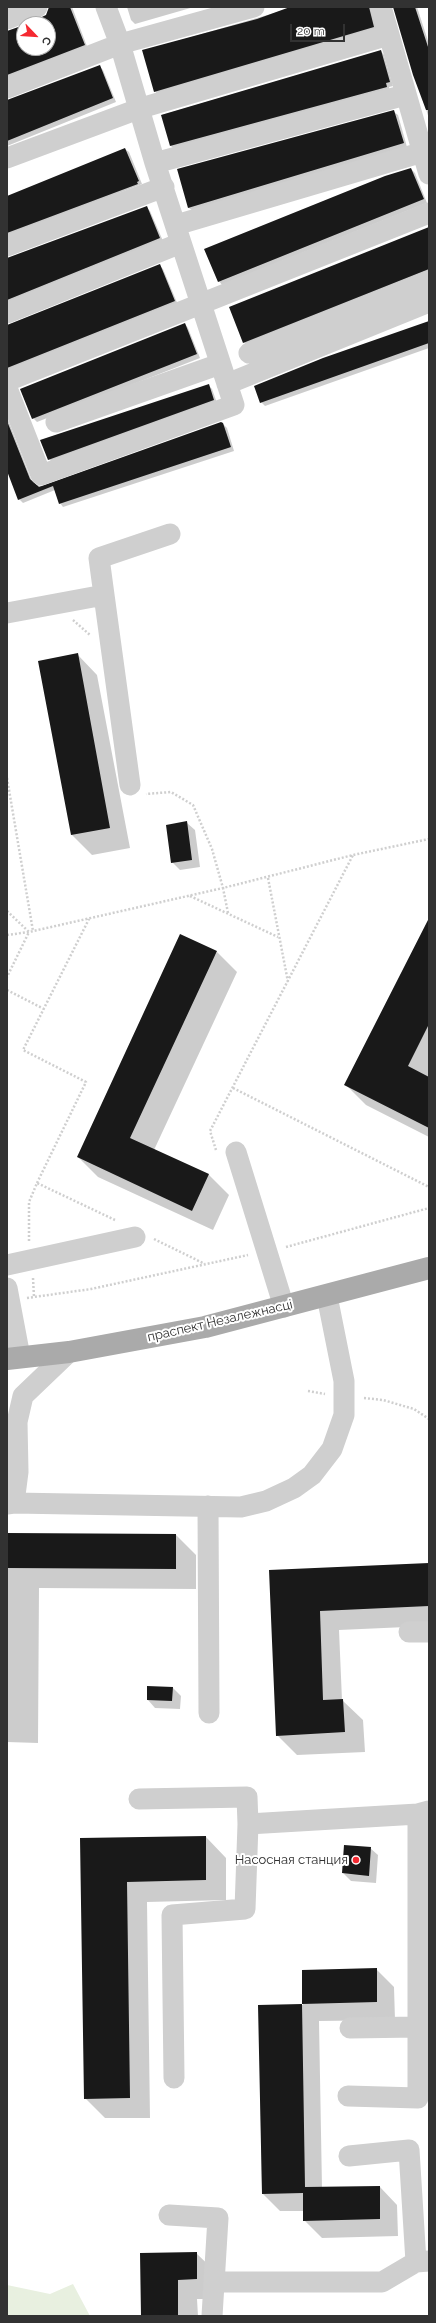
<!DOCTYPE html>
<html>
<head>
<meta charset="utf-8">
<style>
	body { margin:0 }
	#map { position:relative; width:436px; height:2323px; overflow:hidden; background:#fff; font-family:Raleway,sans-serif }
	canvas { display:block }
	.frame { position:absolute; inset:0; border:8px solid #323232; pointer-events:none }
	.north { position:absolute; left:16px; top:16px; width:40px; height:40px; box-sizing:border-box; background:#fff; border:1px solid #adadad; border-radius:50%; rotate:115deg; font-size:11px; font-weight:700; line-height:16px; text-align:center; color:#323232 }
	.north::after { content:''; display:block; margin:auto; width:14px; height:18px; background:#f52931; clip-path:polygon(50% 0,100% 100%,50% 72%,0 100%) }
	.scale { position:absolute; left:290px; top:24px; width:55px; height:18px; box-sizing:border-box; border:2px solid #323232; border-top:0; padding-left:5px; font-size:12px; line-height:14px; white-space:nowrap; color:#323232; -webkit-text-stroke:3px #fff; paint-order:stroke }
</style>
</head>
<body>
<div id="map">
<canvas width="436" height="2323"></canvas>
<div class="frame"></div>
<div class="north">С</div>
<div class="scale">20 m</div>
</div>
<script>
const ctx = document.querySelector('canvas').getContext('2d');
ctx.lineJoin = 'round';
function fill(path, color) { ctx.fillStyle = color; ctx.fill(path, 'evenodd'); }
const poly = rows => new Path2D(rows.map(r => 'M' + r).join(''));
function strokePath(path, color, width, dash) { ctx.strokeStyle = color; ctx.lineWidth = width; ctx.lineCap = dash ? 'butt' : 'round'; ctx.setLineDash(dash || []); ctx.stroke(path); }
function drawText(font, color, halo, rows, align = 'center') {
  ctx.font = font + ' Raleway,sans-serif'; ctx.lineWidth = 4; ctx.setLineDash([]); ctx.textBaseline = 'middle'; ctx.strokeStyle = halo; ctx.fillStyle = color; for (const [text, x, y, turn = 0] of rows) {
    ctx.save(); ctx.translate(x, y); ctx.rotate((+turn || 0) * Math.PI / 180); ctx.textAlign = isNaN(turn) ? turn : align; if (halo) ctx.strokeText(text, 0, 0); ctx.fillText(text, 0, 0); ctx.restore();
  }
}
const green = poly([
	[73,2284,90,2316,7,2316,7,2285,50,2294]
]);
const shadow = poly([
	[50,7,72,7,88,49,7,80,7,32,24,26,24,48,48,48,48,24,28,24,47,15],
	[127,7,194,7,135,24,131,20],
	[295,7,373,7,377,30,158,95,155,91,143,51],
	[395,7,417,7,429,44,429,119],
	[381,51,384,55,393,86,389,87,390,91,175,150,171,146,162,115],
	[99,66,103,70,116,102,7,146,7,100,11,100],
	[394,112,398,115,407,147,193,211,189,208,178,170],
	[125,149,129,152,142,184,7,238,7,197],
	[411,169,415,173,427,203,222,285,219,281],
	[146,207,150,211,163,241,7,305,7,259],
	[429,228,429,275,247,346,244,342],
	[160,266,163,269,178,305,7,373,7,325,12,325],
	[429,322,429,348,265,406,261,402],
	[185,324,188,328,200,358,37,422,33,418],
	[208,385,212,389,217,403,53,463,49,459],
	[7,417,33,484,45,487,223,424,227,428,234,451,63,507,60,503,55,490,23,503,19,499,7,468],
	[77,654,97,675,130,848,92,855,72,835],
	[187,823,195,830,200,867,180,870,172,862],
	[429,920,429,1137,366,1105,346,1085],
	[217,952,237,972,154,1150,209,1175,229,1195,213,1230,98,1177,78,1157],
	[7,1534,176,1535,196,1555,196,1589,39,1588,38,1743,7,1742],
	[429,1564,429,1626,339,1630,342,1700,363,1720,365,1752,297,1755,277,1735,270,1571],
	[148,1687,173,1688,181,1696,180,1709,155,1708,148,1700],
	[206,1837,226,1858,226,1900,147,1902,150,2118,105,2118,85,2098,81,1839],
	[370,1848,378,1855,376,1883,351,1881,343,1873],
	[376,1969,394,1987,395,2020,319,2021,322,2188,380,2187,397,2205,398,2236,322,2238,304,2220,304,2211,280,2211,262,2193,259,2006,303,2005,303,1971],
	[196,2253,217,2273,217,2299,197,2299,198,2316,142,2316]
]);
const building = poly([
	[49,7,70,7,85,45,7,75,7,31,24,25,24,48,48,48,48,24,27,24,46,15],
	[290,7,369,7,374,27,154,92,142,50,257,19],
	[393,7,415,7,429,50,429,110,426,110,413,75],
	[381,50,390,82,386,83,387,87,170,146,161,115],
	[100,65,113,98,7,141,7,100],
	[394,110,404,143,188,208,177,169],
	[125,148,139,181,137,182,138,184,7,233,7,196],
	[411,168,424,199,218,282,204,249,385,176],
	[147,206,160,238,7,300,7,258],
	[429,227,429,269,243,343,229,307],
	[160,264,175,301,7,368,7,325],
	[429,321,429,343,260,403,254,386,323,358],
	[185,323,197,354,32,419,20,389],
	[209,384,214,400,48,460,40,440],
	[7,421,30,479,39,487,221,422,223,423,231,447,59,504,53,486,18,500,7,471],
	[78,653,110,828,71,835,38,661],
	[187,821,192,860,171,863,166,825],
	[429,918,429,1024,408,1066,429,1077,429,1128,344,1085],
	[180,934,217,951,130,1138,209,1174,192,1211,77,1157],
	[7,1533,176,1534,176,1569,7,1568],
	[429,1563,429,1606,320,1611,323,1700,343,1699,345,1732,276,1736,269,1570],
	[147,1686,173,1687,172,1701,147,1700],
	[206,1836,206,1880,127,1882,130,2098,84,2099,80,1838],
	[344,1845,371,1847,369,1876,342,1873],
	[377,1968,377,2002,302,2004,302,1970],
	[302,2004,305,2187,380,2186,380,2219,303,2221,303,2193,262,2194,258,2005],
	[197,2252,197,2279,178,2280,178,2316,141,2316,140,2253]
]);
const path = poly([
	[73,620,90,635],
	[7,778,33,931],
	[268,878,288,982],
	[190,896,278,937],
	[7,911,29,932,7,977],
	[228,913,223,888,353,855,429,839],
	[7,935,29,932,223,888,212,849,193,805,171,792,146,794],
	[7,990,44,1009],
	[233,1088,429,1187],
	[216,1150,210,1131,353,855],
	[37,1183,86,1082,23,1050,89,919],
	[154,1239,205,1264],
	[29,1241,29,1202,37,1183,115,1220],
	[286,1247,429,1208],
	[33,1278,34,1297],
	[27,1298,91,1289,248,1255],
	[308,1391,325,1394],
	[364,1398,383,1400,414,1409,429,1419]
]);
const minor = poly([
	[381,7,429,174],
	[7,19,37,7],
	[7,88,120,44,254,7],
	[7,158,141,108,389,35],
	[155,163,405,95],
	[176,225,423,152],
	[7,246,164,187],
	[7,313,181,243],
	[249,353,429,281],
	[7,381,429,213],
	[227,384,429,302],
	[7,388,41,475,234,405,155,163,120,44,106,7],
	[56,422,220,364],
	[104,595,99,558,170,534],
	[7,613,104,595,130,785],
	[236,1152,284,1307],
	[7,1265,135,1237],
	[7,1288,20,1357],
	[14,1503,241,1507,266,1501,294,1488,312,1475,332,1449,344,1415,344,1381,327,1296],
	[7,1504,14,1503,18,1472,17,1422,23,1396,69,1352],
	[208,1506,209,1713],
	[409,1632,429,1632],
	[139,1799,247,1797,248,1824,245,1909,172,1915,174,2078],
	[248,1824,418,1814,429,1811],
	[350,2028,417,2027],
	[348,2096,418,2098,418,1814],
	[349,2156,409,2150,416,2262],
	[169,2215,218,2218,212,2316],
	[215,2282,382,2282,416,2262,429,2261]
]);
const major = poly([
	[7,1359,69,1352,205,1327,429,1268]
]);
const markers = [
	[356,1860,4,"#f52931"]
];
const streetNames = [
	["праспект Незалежнасці",220,1321,-13]
];
const poiNames = [
	["Насосная станция",348,1860]
];
fill(green, '#e8f0e0');
fill(shadow, '#0003');
fill(building, '#191919');
strokePath(path, '#cfcfcf', 2.5, [2, 2]);
strokePath(minor, '#cfcfcf', 21);
strokePath(major, '#aaa', 22);
for (const [x, y, r, color] of markers) { const dot = new Path2D(); dot.arc(x, y, r, 0, 2 * Math.PI); ctx.fillStyle = color; ctx.fill(dot); strokePath(dot, '#fff', 1.5); }
drawText('13px', '#323232', '#fff', streetNames);
drawText('13px', '#323232', '#fff', poiNames, 'right');
</script>
</body>
</html>
